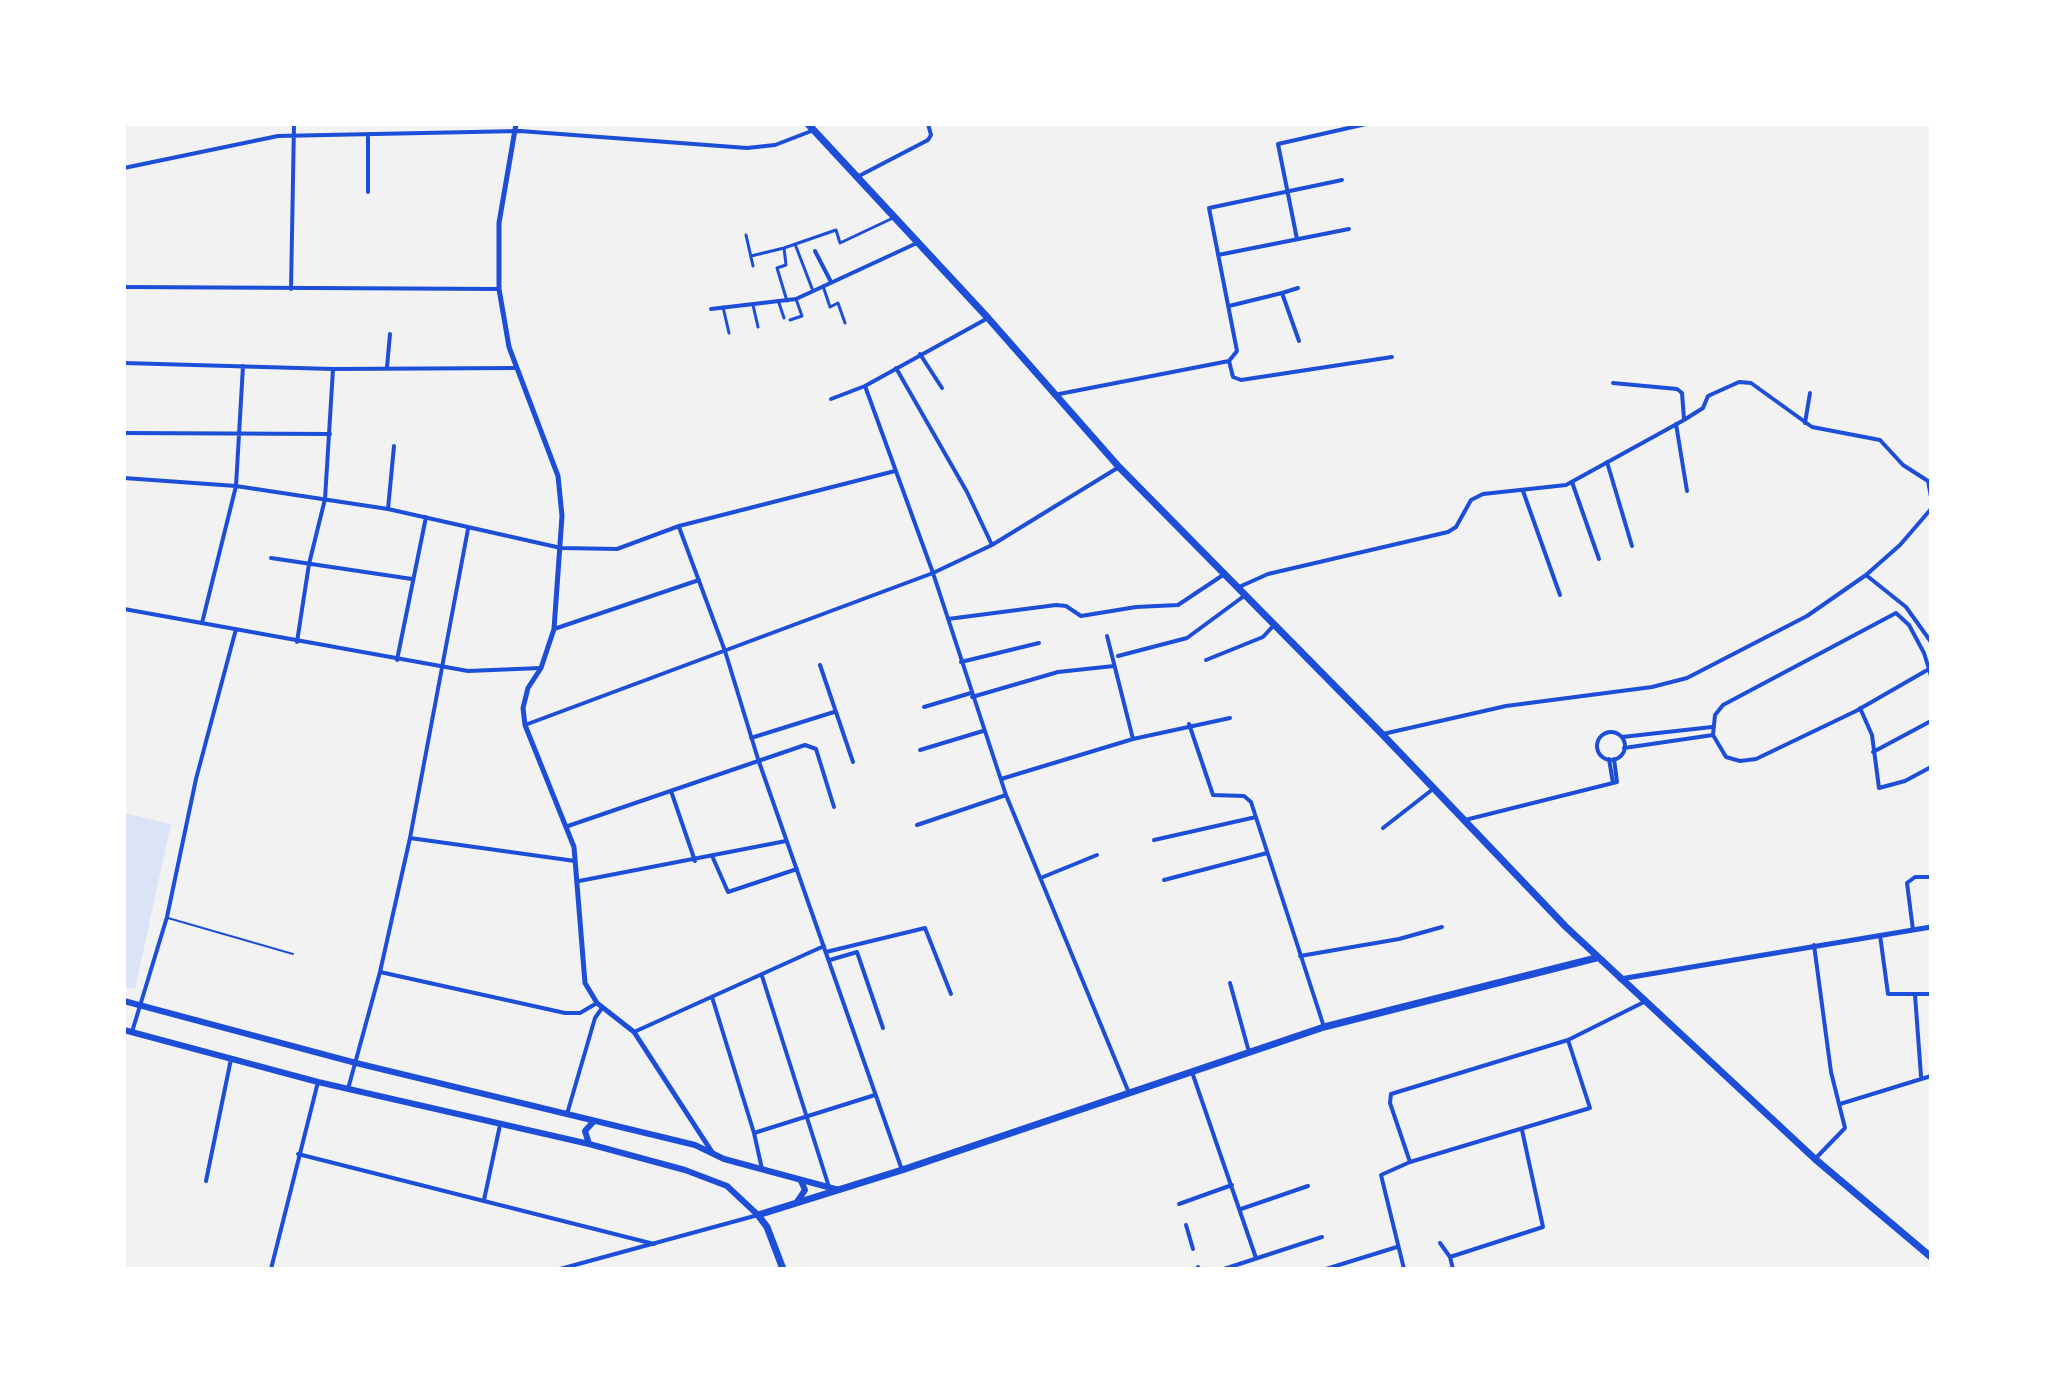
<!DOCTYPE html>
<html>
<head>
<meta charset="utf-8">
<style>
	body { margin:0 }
	#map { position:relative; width:2055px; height:1393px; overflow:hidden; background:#f2f2f2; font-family:"DejaVu Sans",sans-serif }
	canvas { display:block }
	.frame { position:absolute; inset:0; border:126px solid #fff; pointer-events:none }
</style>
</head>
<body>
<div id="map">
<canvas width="2055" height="1393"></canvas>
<div class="frame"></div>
</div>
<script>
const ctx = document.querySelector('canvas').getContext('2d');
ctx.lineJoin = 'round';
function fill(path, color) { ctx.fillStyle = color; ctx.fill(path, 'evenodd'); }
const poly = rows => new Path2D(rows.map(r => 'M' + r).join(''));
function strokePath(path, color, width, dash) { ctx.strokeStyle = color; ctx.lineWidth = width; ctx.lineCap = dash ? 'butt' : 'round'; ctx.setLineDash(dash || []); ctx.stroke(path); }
const green = poly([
	[124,813,171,824,135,989,124,987]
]);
const service = poly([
	[168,918,293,954]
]);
const pedestrian = poly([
	[746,235,753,266],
	[795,244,813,291],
	[751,256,784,248],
	[823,286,830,307,838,303,845,323],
	[787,301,777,268,786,265,784,248,836,230,840,243,893,218],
	[779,303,784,318],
	[753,305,758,327],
	[723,307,729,333],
	[790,320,802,316,796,299]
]);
const minor = poly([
	[368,134,368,192],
	[124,168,278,136,520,131,747,148,775,145,814,130],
	[857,177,928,140,931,135,928,124],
	[1297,239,1278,144,1366,124],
	[815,251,831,282],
	[1218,255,1349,229],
	[124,287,499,289],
	[291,289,294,124],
	[1282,293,1298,288],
	[1229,306,1282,293,1299,341],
	[711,309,796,299,917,243],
	[988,318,865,386,933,573,1006,795,1129,1093],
	[920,354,942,388],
	[1229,361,1233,377,1241,380,1392,357],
	[124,363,333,369,516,368],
	[387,367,390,334],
	[896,368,967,492,992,545],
	[1613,383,1677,389,1682,393,1684,419],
	[1054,395,1229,361,1237,351,1209,208,1342,180],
	[831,399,865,386],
	[1805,423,1810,393],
	[1676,424,1687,491],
	[124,433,330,434],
	[1607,462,1632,546],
	[124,478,236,486,388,509,561,548,617,549,679,526,895,471],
	[1572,482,1599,559],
	[1523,491,1560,595],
	[388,509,394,446],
	[679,527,725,651,758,759,902,1170],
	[271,558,412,579],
	[1866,575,1906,607,1931,642],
	[1239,587,1268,574,1448,532,1456,527,1471,500,1483,494,1566,485,1684,420,1703,408,1708,396,1739,382,1751,383,1812,427,1880,440,1903,465,1928,481,1931,497],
	[124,609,468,671,541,668],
	[948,619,1056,605,1066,606,1081,616,1136,607,1178,605,1223,575],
	[202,623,236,486,243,366],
	[554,629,699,580],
	[1107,636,1133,739],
	[297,642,309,564,325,499,333,369],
	[1118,656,1187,638,1244,596],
	[397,660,426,517],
	[1206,660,1263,637,1274,625],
	[961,662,1039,643],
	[820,665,853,762],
	[1929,669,1856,711,1756,759,1740,761,1726,757,1713,735,1715,715,1723,705,1896,613,1909,625,1924,653,1929,669,1931,676],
	[972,697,1058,672,1114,666],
	[924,707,971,693],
	[1860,708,1872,735,1879,788,1905,781,1931,767],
	[1189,724,1213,795,1244,796,1251,802,1324,1027],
	[525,725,933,573,992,545,1119,467],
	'1597 746a14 14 0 1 1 28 0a14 14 0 1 1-28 0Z',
	[1383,734,1506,706,1652,687,1687,678,1807,616,1866,575,1900,545,1931,509],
	[1622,737,1712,727],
	[751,738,834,712],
	[1624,748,1713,735],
	[920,750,983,731],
	[1873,752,1931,721],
	[1609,759,1613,783],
	[1001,779,1133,739,1230,718],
	[671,791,695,861],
	[1465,820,1617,782,1614,759],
	[917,825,1006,795],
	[568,826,805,745,816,749,834,807],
	[1383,828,1433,789],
	[410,838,575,861],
	[1154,840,1256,817],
	[713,858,728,892,797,869],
	[1043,877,1097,855],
	[1164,880,1267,853],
	[579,881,786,841],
	[1913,930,1907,883,1915,877,1931,877],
	[1880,935,1888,994,1931,994],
	[1814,945,1831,1072,1845,1128,1815,1159],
	[826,952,925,928,951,994],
	[1300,956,1399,939,1442,927],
	[830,960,857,952,883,1028],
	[380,972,565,1013,580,1013,597,1003],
	[762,976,829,1187],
	[1230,983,1249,1052],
	[1915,995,1921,1076],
	[712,997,754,1133,875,1095],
	[132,1032,167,917,196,779,236,629],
	[634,1032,824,946],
	[1192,1072,1256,1258],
	[348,1089,380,972,410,838,468,529],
	[1840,1104,1931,1076],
	[567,1114,595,1018,602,1008],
	[754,1133,762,1169],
	[298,1154,654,1244],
	[1410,1162,1390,1103,1391,1094,1568,1040,1644,1002],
	[206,1181,231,1059],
	[484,1200,500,1125],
	[1179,1204,1232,1185],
	[1241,1209,1308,1186],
	[1186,1225,1193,1249],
	[1440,1243,1450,1257,1543,1227,1522,1130],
	[1450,1257,1453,1269],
	[1198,1267,1199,1269],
	[271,1269,318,1082],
	[560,1269,758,1215],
	[1224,1269,1322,1237],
	[1326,1269,1397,1247],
	[1404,1269,1381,1175,1410,1162,1590,1108,1568,1040]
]);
const tertiary = poly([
	[516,124,499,223,499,289,509,347,558,476,562,516,554,629,541,668,528,688,523,708,525,725,574,847,585,983,597,1003,634,1032,712,1152],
	[1620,979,1931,927]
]);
const secondary = poly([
	[124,1001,356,1063,695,1145,724,1159,839,1190],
	[124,1030,318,1082,589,1144,685,1170,727,1186,758,1215],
	[589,1144,585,1131,594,1121],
	[797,1202,805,1190,801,1181]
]);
const primary = poly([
	[808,124,988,318,1119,467,1382,734,1566,927,1815,1159,1931,1257],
	[783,1269,767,1227,758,1215,902,1170,1324,1027,1596,958]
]);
fill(green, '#dbe4f7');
strokePath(service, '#1d4ed8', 2);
strokePath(pedestrian, '#1d4ed8', 3);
strokePath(minor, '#1d4ed8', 4);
strokePath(tertiary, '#1d4ed8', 5);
strokePath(secondary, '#1d4ed8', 6);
strokePath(primary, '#1d4ed8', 7);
</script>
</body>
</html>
